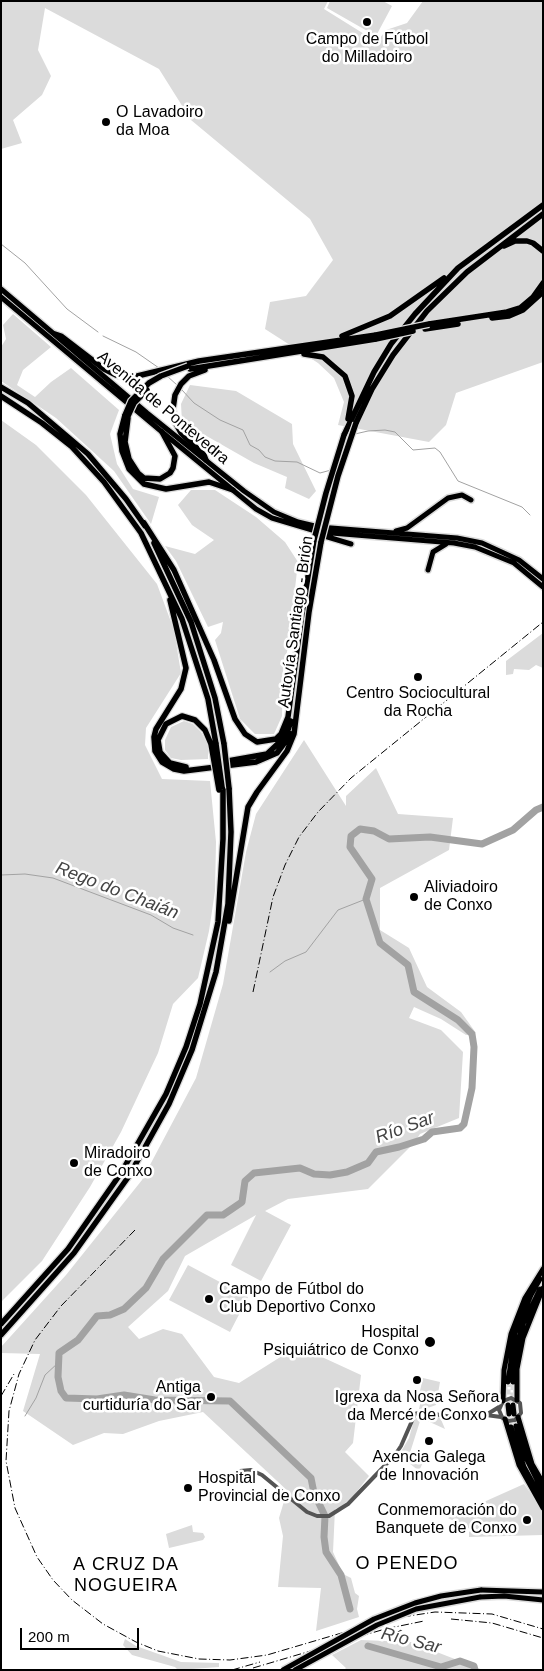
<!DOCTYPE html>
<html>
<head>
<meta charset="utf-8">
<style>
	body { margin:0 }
	#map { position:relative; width:544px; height:1671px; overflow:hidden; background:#fff; font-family:Arial,sans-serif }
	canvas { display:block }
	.frame { position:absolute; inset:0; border:2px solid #000; pointer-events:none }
	.scale { position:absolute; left:20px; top:1628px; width:119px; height:22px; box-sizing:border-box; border:2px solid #000; border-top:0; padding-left:6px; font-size:15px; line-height:18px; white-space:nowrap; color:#000; -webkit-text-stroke:4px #fff; paint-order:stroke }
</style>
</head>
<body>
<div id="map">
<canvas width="544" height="1671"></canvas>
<div class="frame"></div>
<div class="scale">200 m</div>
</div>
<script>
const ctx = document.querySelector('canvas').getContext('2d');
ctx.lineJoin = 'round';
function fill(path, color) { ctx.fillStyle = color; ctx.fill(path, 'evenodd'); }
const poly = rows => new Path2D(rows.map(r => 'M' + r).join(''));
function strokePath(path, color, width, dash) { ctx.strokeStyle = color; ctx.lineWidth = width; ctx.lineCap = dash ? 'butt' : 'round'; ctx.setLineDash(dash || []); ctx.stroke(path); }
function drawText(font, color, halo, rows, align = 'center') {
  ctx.font = font + ' Arial,sans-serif'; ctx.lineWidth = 5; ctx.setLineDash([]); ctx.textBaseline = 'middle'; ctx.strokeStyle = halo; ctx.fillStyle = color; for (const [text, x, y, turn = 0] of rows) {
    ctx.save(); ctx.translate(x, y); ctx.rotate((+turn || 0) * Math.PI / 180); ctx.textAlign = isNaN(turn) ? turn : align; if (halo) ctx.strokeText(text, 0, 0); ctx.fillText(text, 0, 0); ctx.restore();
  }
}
const green = poly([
	[1,1,328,1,324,9,377,42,386,30,407,23,423,1,543,1,543,362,456,393,446,425,429,442,338,425,344,402,334,378,318,363,265,329,270,302,306,296,333,260,310,219,191,120,159,69,45,8,38,50,51,76,42,95,13,120,22,143,1,149],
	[330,1,383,1,392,6,376,36,327,8],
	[13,314,51,347,23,370,17,385,35,397,51,382,71,368,119,410,110,434,117,464,133,489,159,497,151,524,114,471,56,418,1,381,1,347,6,339,3,325],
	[190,385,236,391,292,424,293,444,316,491,309,499,285,488,287,477,254,463,182,422,181,404],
	[1,420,36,445,86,495,157,584,174,630,181,673,146,728,145,745,162,779,210,781,216,842,215,891,209,931,198,978,173,1004,158,1053,121,1132,90,1187,42,1261,1,1302],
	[191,490,215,490,256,517,285,542,298,562,289,642,283,671,282,716,274,734,255,734,240,719,215,640,221,633,223,622,208,627,176,561,165,546,195,554,214,540,192,525,178,505],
	[543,633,543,668,536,665,529,670,514,669,513,674,506,675,506,661],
	[184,721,193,724,201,732,208,745,208,759,181,760,171,758,165,750,165,740,171,727],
	[304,740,346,806,346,796,376,768,398,814,453,818,449,850,380,888,380,930,409,948,427,987,461,1012,476,1033,466,1035,441,1019,414,1007,409,1018,441,1030,463,1052,459,1118,420,1134,414,1143,368,1189,288,1199,265,1211,291,1225,261,1281,231,1265,256,1215,185,1256,168,1291,128,1327,139,1339,163,1329,182,1334,214,1377,239,1383,298,1346,361,1375,353,1443,345,1452,369,1476,355,1494,341,1507,335,1509,333,1552,343,1574,351,1578,355,1593,359,1596,357,1609,359,1617,316,1631,321,1588,278,1587,283,1536,279,1518,285,1498,291,1494,203,1412,159,1421,123,1434,104,1433,73,1445,23,1411,40,1354,1,1353,1,1347,66,1275,142,1180,196,1078,223,984,246,852,256,814],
	[188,1265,248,1297,230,1332,169,1300],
	[423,1378,440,1382,436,1405,422,1410,419,1409,421,1400,418,1399],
	[419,1416,440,1417,445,1429,421,1418,408,1459,414,1461,416,1454,421,1455,419,1460,423,1462,420,1469,425,1473,424,1475,399,1455,409,1438,414,1420],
	[524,1484,543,1511,543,1535,469,1537,469,1532,472,1530,448,1518],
	[192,1525,193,1532,203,1533,205,1537,203,1540,169,1548,166,1534],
	[125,1639,136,1646,181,1662,219,1663,219,1667,178,1670,175,1667,132,1655,123,1645],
	[361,1640,411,1642,483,1670,344,1670,346,1668,332,1655]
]);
const stream = poly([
	[1,244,25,263,67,309,98,332],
	[103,336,136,352,159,368],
	[167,376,177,385],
	[182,390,194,403,220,420,243,430,250,445,259,450,265,457,275,461,297,462,320,473,331,470],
	[355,434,368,431,385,430,395,432,413,450,435,448,440,452,458,481,522,507,530,515],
	[1,875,25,874,53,878,151,915,173,928,193,935],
	[270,972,285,961,306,952,338,910,366,899],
	[25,1416,36,1398,45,1375,58,1363]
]);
const river = poly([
	[350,1609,341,1575,326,1552,324,1537,325,1516,314,1493,311,1478,230,1401,155,1400,124,1395,97,1399,66,1398,61,1391,58,1377,59,1353,78,1340,97,1316,110,1315,124,1309,146,1288,163,1259,207,1215,223,1215,242,1202,245,1181,254,1173,300,1168,314,1174,330,1175,347,1172,368,1163,376,1152,399,1147,424,1139,432,1132,460,1128,464,1124,472,1088,474,1047,472,1034,458,1020,414,992,408,965,380,943,366,899,372,879,350,847,351,836,360,829,374,831,389,839,430,837,482,844,513,830,536,810,543,807],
	[368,1646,441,1667,460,1661,474,1666,475,1670]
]);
const trunkTunnel = poly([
	[508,1382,508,1405],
	[513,1405,513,1382]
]);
const tertiary = poly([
	[486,1415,501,1417,508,1421,515,1420,521,1413,520,1403,511,1398,503,1401,499,1410,502,1417],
	[240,1471,251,1470,262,1475,307,1512,317,1516,329,1516,348,1504,395,1455,401,1446,415,1414,422,1412,458,1418,475,1418,486,1415,499,1407]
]);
const trunk = poly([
	[1,289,147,413,244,491,274,512,298,522,319,527,457,538,482,543,519,560,543,579],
	[1,297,162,432,256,509,272,518,319,532,454,543,475,547,514,563,543,587],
	[396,531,407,528,448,498,462,495,471,500],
	[321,535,351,544],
	[428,570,433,552,446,544],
	[508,1382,515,1333,531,1295,540,1279],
	[513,1382,519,1338,523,1324,540,1289],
	[517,1400,517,1369,523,1338,543,1288],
	[503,1401,504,1370,511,1334,525,1298,543,1269],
	[508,1405,509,1414],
	[513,1405,514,1414],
	[518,1417,532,1464,543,1483],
	[505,1419,519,1465,543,1508],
	[516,1426,526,1458,543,1492],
	[511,1427,524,1467,543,1501],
	[481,1590,543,1592],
	[480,1597,504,1596,543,1600]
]);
const motorway = poly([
	[504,246,515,241,527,241,533,243,543,251],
	[492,318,509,316,523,310,543,292],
	[429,324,507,312,520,308,533,297,543,283],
	[425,329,458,324],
	[55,334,61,336,104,369,116,375,129,378,199,361,376,335],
	[342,336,390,316,444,278],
	[304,354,323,357,345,376,352,396,348,419],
	[190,369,376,339],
	[205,370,189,376,181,384,175,395,173,409,175,422,181,433,204,455,206,460],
	[1,387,28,403,88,454,126,499,145,526],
	[1,396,42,423,71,446,104,482,141,533,182,619,208,699,216,744],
	[125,415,120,434,122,451,129,469,144,484,166,489,209,482,233,490],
	[128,418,125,442,129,459,138,473,144,478,160,479,170,473,173,468,175,456,162,432],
	[356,423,372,389,393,355,427,311,467,272,543,214],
	[344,435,374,372,391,344,415,314,458,268,543,205],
	[144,523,174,570,214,660,235,719,245,734,257,742,276,739,281,734,288,717,302,613,314,540],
	[154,543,191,622,215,698,224,744],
	[170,600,186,668,181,689,156,729,154,737,155,751,162,762,174,769,184,771,256,762,277,753,291,734],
	[222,762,267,754,286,736,291,721],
	[186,767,170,763,160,752,158,740,166,724,182,716,195,720,205,730,211,744],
	[229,921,248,807,257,792,287,751,294,734,309,612,321,542],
	[1,1324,68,1249,121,1173,166,1094,186,1047,200,1004,218,922,223,839,223,789],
	[1,1335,74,1253,129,1176,169,1104,192,1050,216,972,228,904,231,832,229,788]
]);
const rail = poly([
	[253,992,273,897,285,865,299,837,318,812,351,778,543,622],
	[135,1230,61,1306,35,1340,19,1374,9,1411,6,1461,15,1508,37,1557,53,1580,72,1600,103,1624,136,1642,158,1651,199,1659,230,1660,267,1655,389,1619,435,1612,492,1614,543,1629],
	[1,1396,14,1374],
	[451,1619,492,1623,543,1638],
	[253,1668,385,1629,424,1621],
	[232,1670,260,1662]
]);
const trunkBridge = poly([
	[283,1670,374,1619,415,1603,441,1596,481,1590],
	[295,1670,377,1625,416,1609,480,1597]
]);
const motorwayBridge = poly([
	[376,335,429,324],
	[376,339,413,331],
	[125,415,131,401,149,383,161,376,188,366],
	[128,416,134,403,147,390],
	[314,540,326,493,344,435],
	[321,542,338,476,356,423],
	[211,744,219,790],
	[216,744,222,787],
	[224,744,229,788]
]);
const markers = [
	[367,22,5,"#000"],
	[106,122,5,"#000"],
	[418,677,5,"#000"],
	[414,897,5,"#000"],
	[74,1163,5,"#000"],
	[209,1299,5,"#000"],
	[430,1342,6,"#000"],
	[417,1380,5,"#000"],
	[211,1397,5,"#000"],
	[429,1441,5,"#000"],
	[188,1488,5,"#000"],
	[527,1520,5,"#000"]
];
const poiNames = [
	["Campo de Fútbol",367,40,"center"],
	["do Milladoiro",367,58,"center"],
	["O Lavadoiro",116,113],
	["da Moa",116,131],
	["Centro Sociocultural",418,694,"center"],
	["da Rocha",418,712,"center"],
	["Aliviadoiro",424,888],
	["de Conxo",424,906],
	["Miradoiro",84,1154],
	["de Conxo",84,1172],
	["Campo de Fútbol do",219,1290],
	["Club Deportivo Conxo",219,1308],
	["Hospital",419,1333,"right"],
	["Psiquiátrico de Conxo",419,1351,"right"],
	["Antiga",201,1388,"right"],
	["curtiduría do Sar",201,1406,"right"],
	["Igrexa da Nosa Señora",417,1398,"center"],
	["da Mercé de Conxo",417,1416,"center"],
	["Axencia Galega",429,1458,"center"],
	["de Innovación",429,1476,"center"],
	["Hospital",198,1479],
	["Provincial de Conxo",198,1497],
	["Conmemoración do",517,1511,"right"],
	["Banquete de Conxo",517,1529,"right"]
];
const streetNames = [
	["Avenida de Pontevedra",163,408,40],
	["Autovía Santiago - Brión",296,622,-82]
];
const waterNames = [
	["Rego do Chaián",117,891,21],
	["Río Sar",405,1128,-20],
	["Río Sar",411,1641,14]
];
const neighbourhoodNames = [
	["O PENEDO",407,1564],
	["A CRUZ DA",126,1565],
	["NOGUEIRA",126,1586]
];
fill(green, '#dbdbdb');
strokePath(stream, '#a2a2a2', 1);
strokePath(river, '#a2a2a2', 7);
strokePath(trunkTunnel, '#d9d9d9', 5, [5, 2.5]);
strokePath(trunk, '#dbdbdb', 8);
strokePath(motorway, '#dbdbdb', 8);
strokePath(tertiary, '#545454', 4);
strokePath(trunk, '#000', 5);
strokePath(motorway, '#000', 5.5);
strokePath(rail, '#000', 1, [8, 2.5, 1, 2.5]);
strokePath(trunkBridge, '#dbdbdb', 8, []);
strokePath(motorwayBridge, '#dbdbdb', 8, []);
strokePath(trunkBridge, '#000', 5);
strokePath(motorwayBridge, '#000', 5.5);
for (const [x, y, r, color] of markers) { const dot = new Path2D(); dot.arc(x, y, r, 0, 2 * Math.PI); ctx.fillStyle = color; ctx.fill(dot); strokePath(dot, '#fff', 2); }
drawText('16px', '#000', '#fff', poiNames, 'left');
drawText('16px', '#000', '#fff', streetNames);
drawText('italic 18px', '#434343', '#fff', waterNames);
ctx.letterSpacing = '1px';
drawText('18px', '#000', '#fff', neighbourhoodNames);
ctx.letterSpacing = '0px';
</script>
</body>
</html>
